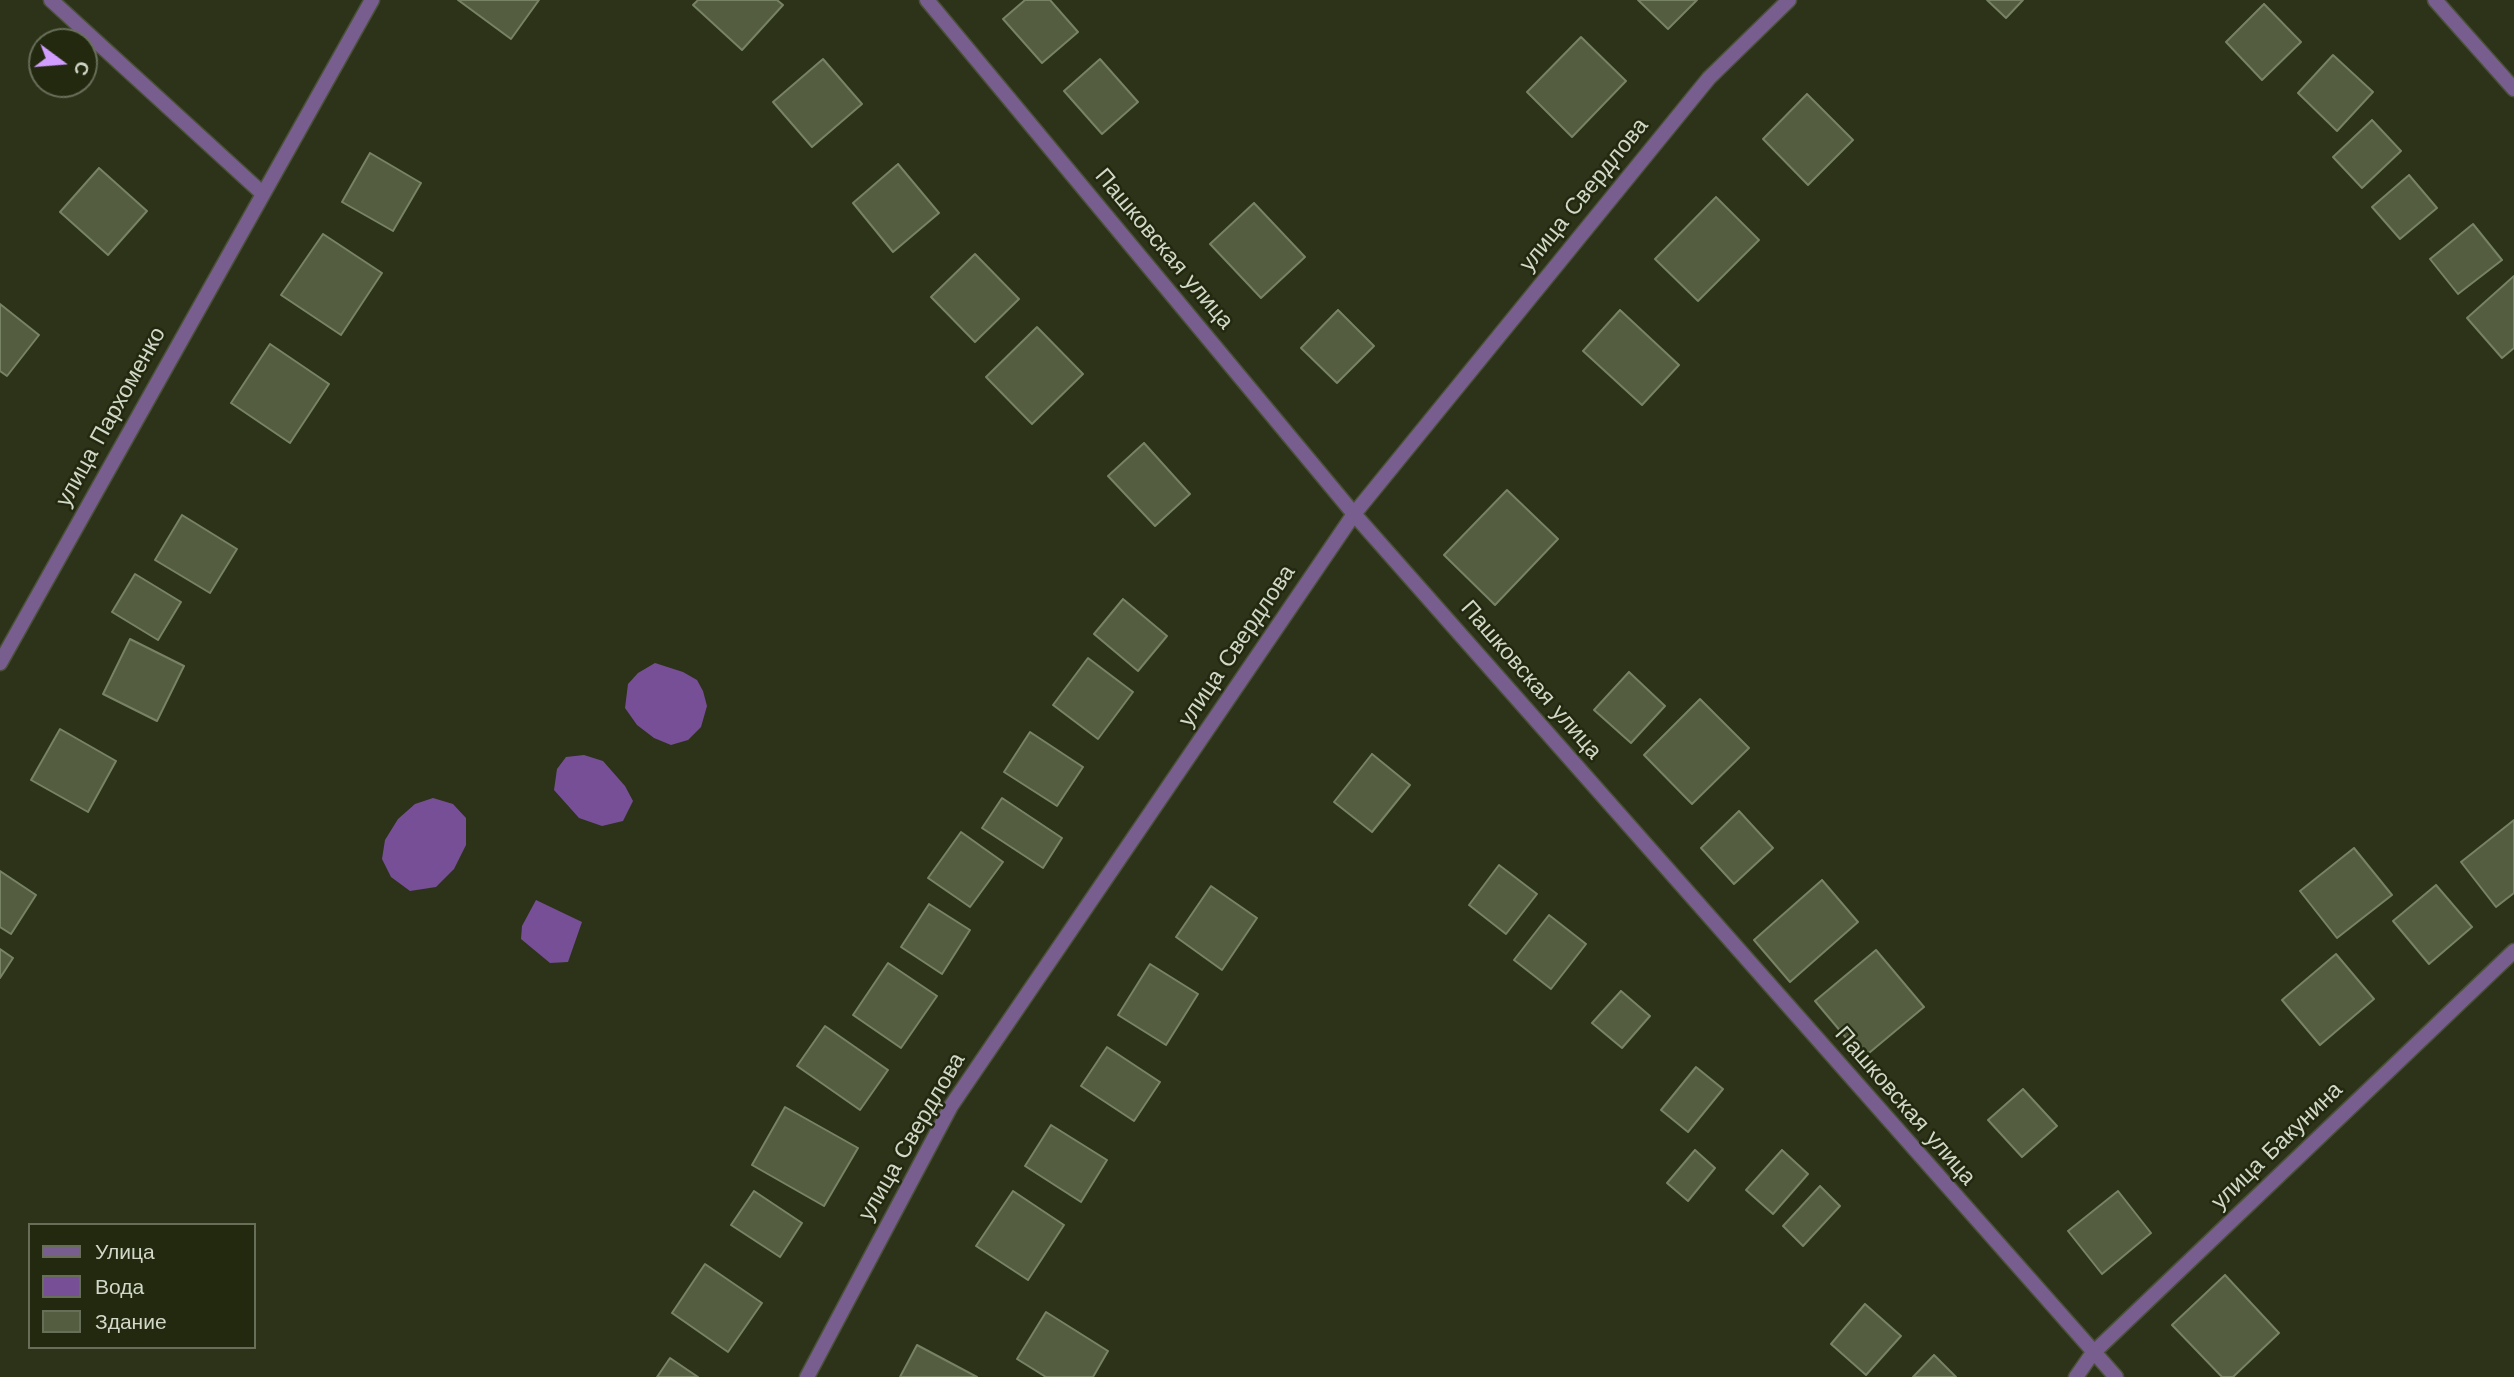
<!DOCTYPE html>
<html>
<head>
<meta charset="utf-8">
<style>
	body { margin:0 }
	#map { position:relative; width:2514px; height:1377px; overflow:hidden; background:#2c3318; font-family:"Work Sans",sans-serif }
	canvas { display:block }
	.legend { position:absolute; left:28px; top:1223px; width:228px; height:126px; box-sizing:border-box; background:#22290f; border:2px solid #686f59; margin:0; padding:9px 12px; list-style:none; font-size:21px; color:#d2d8c8 }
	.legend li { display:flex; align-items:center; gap:14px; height:35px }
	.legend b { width:35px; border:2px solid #686f59 }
	.north { position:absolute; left:28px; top:28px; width:70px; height:70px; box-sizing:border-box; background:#22290f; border:2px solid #686f59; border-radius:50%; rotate:106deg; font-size:19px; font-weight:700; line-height:28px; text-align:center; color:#d2d8c8 }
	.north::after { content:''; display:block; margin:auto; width:24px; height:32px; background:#d19dfe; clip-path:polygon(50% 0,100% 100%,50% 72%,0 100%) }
</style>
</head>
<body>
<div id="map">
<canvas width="2514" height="1377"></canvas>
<ul class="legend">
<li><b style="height:9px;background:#785e8f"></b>Улица</li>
<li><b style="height:19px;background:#774f97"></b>Вода</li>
<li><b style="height:19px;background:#555d41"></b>Здание</li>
</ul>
<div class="north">С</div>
</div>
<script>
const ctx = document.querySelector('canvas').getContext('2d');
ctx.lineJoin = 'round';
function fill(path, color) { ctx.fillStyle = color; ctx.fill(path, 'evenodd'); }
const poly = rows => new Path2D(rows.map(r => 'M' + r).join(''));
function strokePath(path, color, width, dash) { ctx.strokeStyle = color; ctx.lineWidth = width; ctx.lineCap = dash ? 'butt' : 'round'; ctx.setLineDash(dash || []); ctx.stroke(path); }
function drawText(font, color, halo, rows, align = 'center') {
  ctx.font = font + ' "Work Sans",sans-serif'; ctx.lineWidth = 5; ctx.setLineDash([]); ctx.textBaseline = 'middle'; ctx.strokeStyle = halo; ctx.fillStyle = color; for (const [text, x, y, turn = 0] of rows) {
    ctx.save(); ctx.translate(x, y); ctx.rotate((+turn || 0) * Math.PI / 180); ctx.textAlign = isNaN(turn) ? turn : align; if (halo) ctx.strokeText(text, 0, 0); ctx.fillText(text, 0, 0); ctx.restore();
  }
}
const water = poly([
	[655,663,683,672,697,680,703,691,707,706,701,727,688,740,671,745,654,738,637,725,625,708,628,684,638,673],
	[584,755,603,761,625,786,633,801,623,821,602,826,579,818,554,790,557,769,566,757],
	[433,798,453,804,466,818,466,845,454,869,436,887,410,891,391,877,382,859,385,840,398,819,415,804],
	[536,900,582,922,568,962,550,963,521,939,522,926]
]);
const building = poly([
	[458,0,539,0,511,39,458,0],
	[698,0,777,0,783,5,742,50,693,5,698,0],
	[1025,0,1050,0,1078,32,1042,63,1003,19,1025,0],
	[1638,0,1697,0,1668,29,1638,0],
	[1987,0,2023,0,2006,18,1987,0],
	[2264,4,2301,42,2262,80,2226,42,2264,4],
	[1581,37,1626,81,1572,137,1527,92,1581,37],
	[2333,55,2373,92,2337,131,2298,93,2333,55],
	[823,59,862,104,812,147,773,102,823,59],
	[1100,59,1138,102,1102,134,1064,91,1100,59],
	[1807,94,1853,140,1808,185,1763,139,1807,94],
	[2372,120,2401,151,2362,188,2333,157,2372,120],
	[370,153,421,183,393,231,342,202,370,153],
	[898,164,939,213,893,252,853,203,898,164],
	[99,168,147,211,108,255,60,212,99,168],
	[2409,175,2437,208,2400,239,2372,207,2409,175],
	[1716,197,1759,240,1698,301,1655,259,1716,197],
	[1254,203,1305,257,1261,298,1210,244,1254,203],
	[2473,224,2502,260,2458,294,2430,259,2473,224],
	[323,234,382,273,341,335,281,295,323,234],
	[975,254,1019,299,975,342,931,297,975,254],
	[2514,276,2514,348,2502,358,2467,318,2514,276],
	[0,304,39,335,7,376,0,371,0,304],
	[1338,310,1374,346,1337,383,1301,348,1338,310],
	[1620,310,1679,365,1642,405,1583,351,1620,310],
	[1037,327,1083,374,1032,424,986,377,1037,327],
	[270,344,329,384,290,443,231,403,270,344],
	[1144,443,1190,494,1155,526,1108,476,1144,443],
	[1507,490,1558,539,1495,605,1444,555,1507,490],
	[182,515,237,549,210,593,155,560,182,515],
	[135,574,181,602,158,640,112,612,135,574],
	[1123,599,1167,636,1138,671,1094,634,1123,599],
	[130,639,184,666,157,721,103,694,130,639],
	[1088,658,1133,692,1098,739,1053,705,1088,658],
	[1629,672,1665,706,1631,743,1594,710,1629,672],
	[1700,699,1749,748,1692,804,1644,755,1700,699],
	[60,729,116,761,88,812,31,780,60,729],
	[1030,732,1083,767,1057,806,1004,772,1030,732],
	[1372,754,1410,785,1372,832,1334,802,1372,754],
	[1002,798,1062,838,1043,868,982,828,1002,798],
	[1739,811,1773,848,1734,884,1701,848,1739,811],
	[2514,820,2514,893,2496,907,2461,862,2514,820],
	[961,832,1003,862,970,907,928,878,961,832],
	[2354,848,2392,895,2337,938,2300,891,2354,848],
	[1499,865,1537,894,1506,934,1469,905,1499,865],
	[0,871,36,895,11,934,0,927,0,871],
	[1822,880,1858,922,1790,982,1754,940,1822,880],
	[2436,885,2472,927,2429,964,2393,921,2436,885],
	[1211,886,1257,918,1222,970,1176,937,1211,886],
	[929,904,970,930,942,974,901,947,929,904],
	[1549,915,1586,944,1551,989,1514,960,1549,915],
	[0,949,13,958,0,978,0,949],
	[1876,950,1924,1007,1863,1058,1815,1001,1876,950],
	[2336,954,2374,999,2320,1045,2282,1000,2336,954],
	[888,963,937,996,901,1048,853,1015,888,963],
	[1150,964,1198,994,1166,1045,1118,1015,1150,964],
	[1621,991,1650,1016,1622,1048,1592,1023,1621,991],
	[825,1026,888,1070,860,1110,797,1066,825,1026],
	[1107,1047,1160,1082,1134,1121,1081,1086,1107,1047],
	[1696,1067,1723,1089,1688,1132,1661,1110,1696,1067],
	[2023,1089,2057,1126,2022,1157,1988,1120,2023,1089],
	[785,1107,858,1148,824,1206,752,1165,785,1107],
	[1051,1125,1107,1160,1081,1202,1025,1166,1051,1125],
	[1695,1150,1715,1168,1688,1201,1667,1183,1695,1150],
	[1782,1150,1808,1174,1773,1214,1746,1190,1782,1150],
	[1820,1186,1840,1206,1803,1246,1783,1226,1820,1186],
	[754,1191,802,1223,780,1257,731,1225,754,1191],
	[1013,1191,1064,1225,1028,1280,976,1246,1013,1191],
	[2118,1191,2151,1233,2102,1274,2068,1231,2118,1191],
	[705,1264,762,1303,728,1352,672,1313,705,1264],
	[2225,1275,2279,1333,2233,1377,2222,1377,2172,1325,2225,1275],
	[1865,1304,1901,1336,1866,1375,1831,1344,1865,1304],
	[1046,1312,1108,1351,1093,1377,1046,1377,1017,1359,1046,1312],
	[917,1345,977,1377,900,1377,917,1345],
	[1934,1355,1956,1377,1913,1377,1934,1355],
	[670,1358,698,1377,657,1377,670,1358]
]);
const minor = poly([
	[51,0,262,193],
	[927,0,1354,514,2116,1377],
	[2435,0,2514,89],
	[0,663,372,0],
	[807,1377,951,1106,1354,514,1709,78,1789,0],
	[2076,1377,2092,1354,2514,951]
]);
const streetNames = [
	["улица Свердлова",1584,195,-51],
	["Пашковская улица",1164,249,50],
	["улица Пархоменко",111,417,-61],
	["улица Свердлова",1237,646,-56],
	["Пашковская улица",1531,680,49],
	["Пашковская улица",1905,1106,49],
	["улица Свердлова",912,1137,-60],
	["улица Бакунина",2277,1146,-44]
];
fill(water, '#774f97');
fill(building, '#555d41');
strokePath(building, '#788264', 2);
strokePath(minor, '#4a5138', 17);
strokePath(minor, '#785e8f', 14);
drawText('23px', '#d2d8c8', '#22290f', streetNames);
</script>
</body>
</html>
